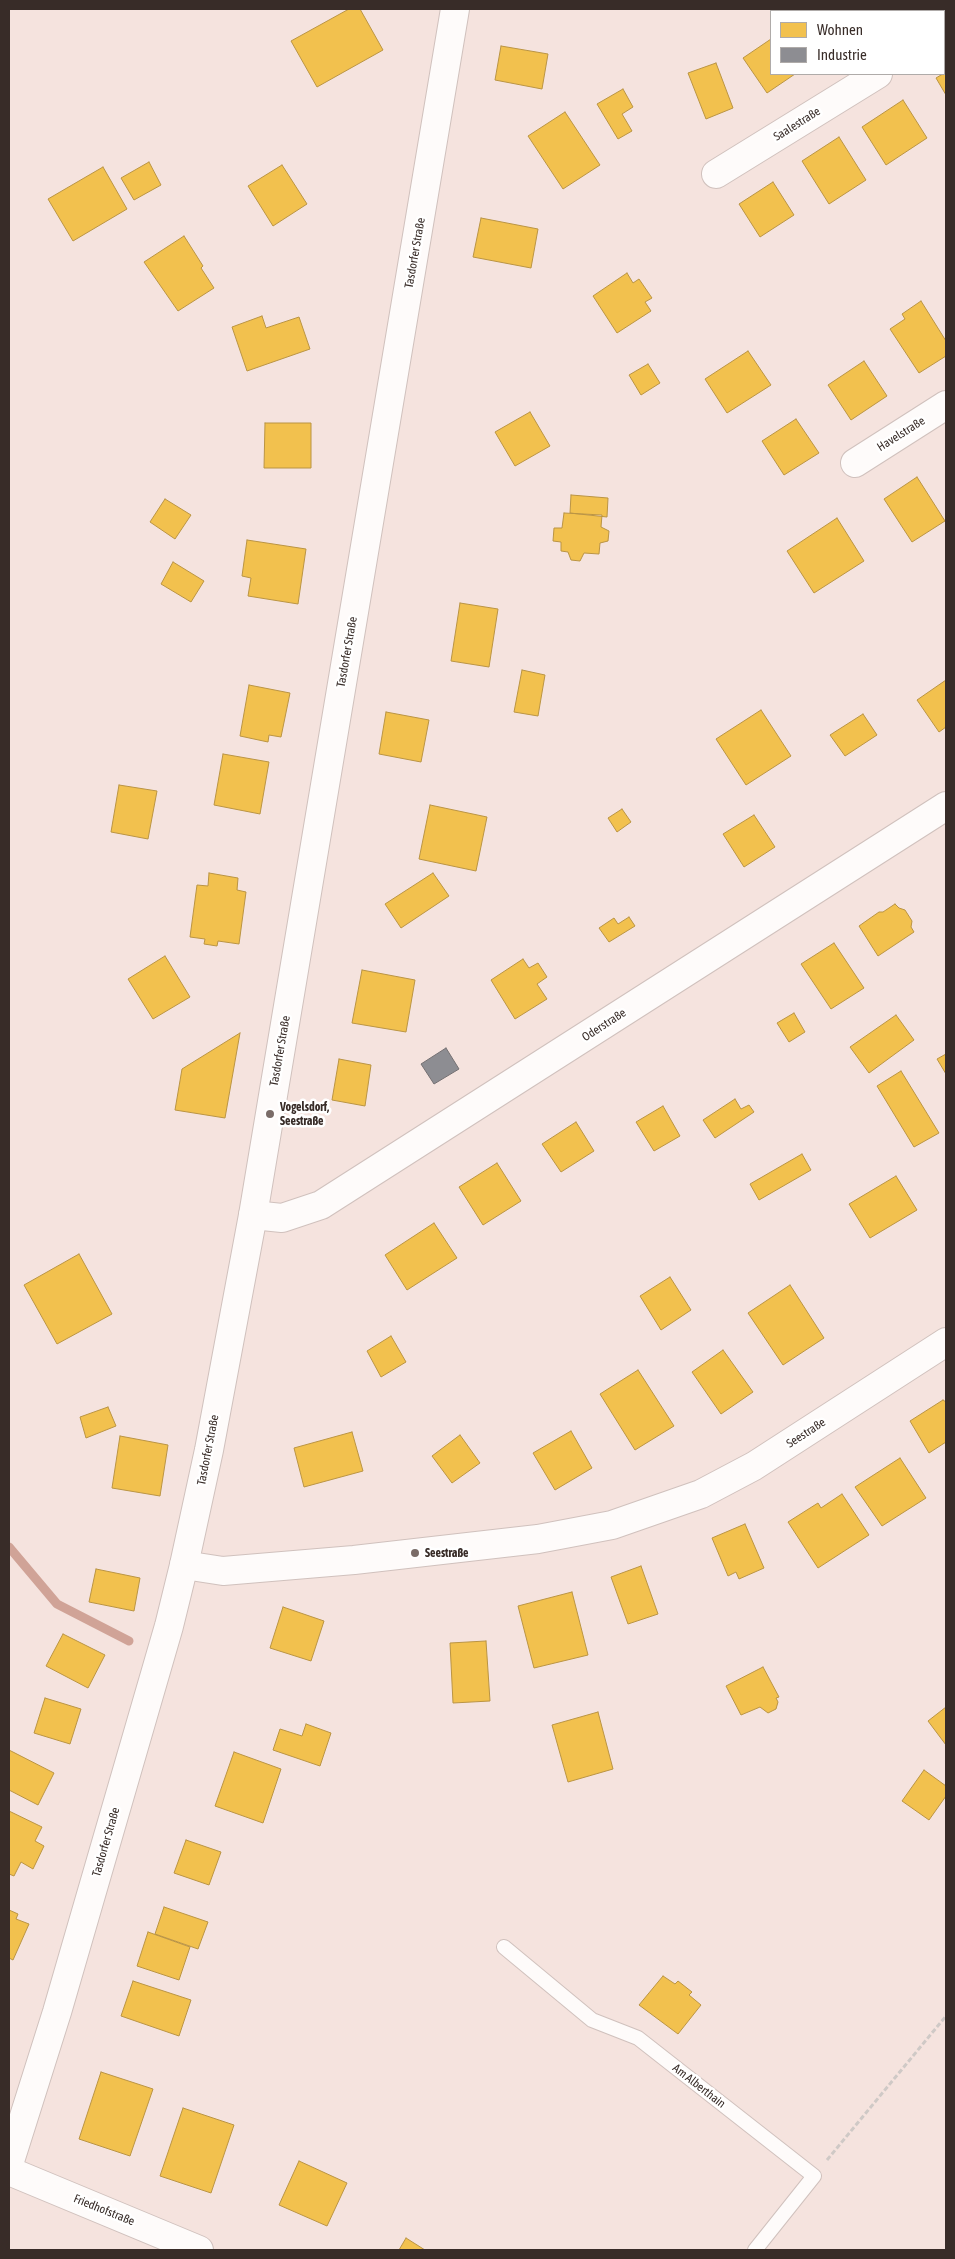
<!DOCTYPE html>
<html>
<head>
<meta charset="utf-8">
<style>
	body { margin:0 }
	#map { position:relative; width:955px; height:2259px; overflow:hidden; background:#f5e3de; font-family:"Asap Condensed",sans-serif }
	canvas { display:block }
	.frame { position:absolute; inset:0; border:10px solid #382c28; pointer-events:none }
	.legend { position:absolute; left:770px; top:10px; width:175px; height:65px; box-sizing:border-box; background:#fff; border:1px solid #afaba9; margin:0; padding:6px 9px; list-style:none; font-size:15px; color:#382c28 }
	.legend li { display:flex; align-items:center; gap:10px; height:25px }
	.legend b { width:25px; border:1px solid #afaba9 }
</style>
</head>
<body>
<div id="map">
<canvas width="955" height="2259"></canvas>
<div class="frame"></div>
<ul class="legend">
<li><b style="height:14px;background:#f2c14e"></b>Wohnen</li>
<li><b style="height:14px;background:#8d8d92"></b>Industrie</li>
</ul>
</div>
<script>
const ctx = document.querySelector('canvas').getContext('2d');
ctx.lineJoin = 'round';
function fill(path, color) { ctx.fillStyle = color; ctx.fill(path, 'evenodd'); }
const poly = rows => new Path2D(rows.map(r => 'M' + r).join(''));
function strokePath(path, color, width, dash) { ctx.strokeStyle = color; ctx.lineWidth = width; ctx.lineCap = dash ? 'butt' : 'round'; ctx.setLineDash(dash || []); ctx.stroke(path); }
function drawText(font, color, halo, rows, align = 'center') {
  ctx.font = font + ' "Asap Condensed",sans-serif'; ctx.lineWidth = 5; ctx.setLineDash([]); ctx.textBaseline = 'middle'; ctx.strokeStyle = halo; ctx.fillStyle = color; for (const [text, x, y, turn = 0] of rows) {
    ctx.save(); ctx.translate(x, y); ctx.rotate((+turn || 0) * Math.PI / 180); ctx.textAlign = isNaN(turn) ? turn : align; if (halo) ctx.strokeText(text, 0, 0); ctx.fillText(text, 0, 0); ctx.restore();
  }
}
const homes = poly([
	[349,9,360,9,383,50,317,87,291,41,349,9],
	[823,9,850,9,851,11,818,11,823,9],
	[771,39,771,74,795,74,767,93,743,58,771,39],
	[501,46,548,54,542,89,495,80,501,46],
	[716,63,733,108,706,119,688,73,716,63],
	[946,72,946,95,936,78,946,72],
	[623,89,633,107,622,114,632,131,618,139,597,104,623,89],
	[903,100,927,138,886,165,862,127,903,100],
	[565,112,600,165,563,189,528,136,565,112],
	[839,137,866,180,829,204,802,161,839,137],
	[149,162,161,185,134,200,121,178,149,162],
	[282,165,307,204,273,226,248,186,282,165],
	[103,167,127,209,73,241,48,199,103,167],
	[773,182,794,215,760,237,739,204,773,182],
	[481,218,538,229,531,268,473,257,481,218],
	[184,236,203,266,201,268,214,288,178,311,144,262,184,236],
	[627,273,633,283,639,279,652,298,645,302,651,311,617,333,593,296,627,273],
	[921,301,946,341,946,356,919,373,890,329,905,319,902,314,921,301],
	[262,316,266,328,299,317,310,349,247,371,232,327,262,316],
	[748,351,771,385,727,413,705,379,748,351],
	[864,361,887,396,851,420,828,385,864,361],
	[648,364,660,383,641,395,629,375,648,364],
	[530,412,550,446,515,466,495,432,530,412],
	[796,419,819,453,784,475,762,441,796,419],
	[265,423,311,423,311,468,264,468,265,423],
	[917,477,945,521,912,542,884,499,917,477],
	[571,495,608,498,607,517,570,513,571,495],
	[165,499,191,515,175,539,150,522,165,499],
	[564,513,602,515,601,527,609,531,608,541,600,543,599,554,584,553,580,561,571,560,568,552,561,551,561,542,553,541,554,528,562,528,564,513],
	[837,518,864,561,814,593,787,551,837,518],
	[247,540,306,549,298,604,248,596,251,578,242,576,247,540],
	[173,562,204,581,191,602,161,584,173,562],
	[460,603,498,609,489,667,451,661,460,603],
	[522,670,545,675,538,716,514,712,522,670],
	[946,680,946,727,939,732,917,700,946,680],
	[249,685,290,693,281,737,269,735,268,742,240,736,249,685],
	[761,710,791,756,746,785,716,739,761,710],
	[386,712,429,720,421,762,379,754,386,712],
	[863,714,877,735,845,756,830,735,863,714],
	[223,754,269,762,260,814,214,805,223,754],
	[119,785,157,791,148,839,111,832,119,785],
	[430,805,487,817,476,871,419,859,430,805],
	[622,809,631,822,617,832,608,818,622,809],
	[754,815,775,847,744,867,723,834,754,815],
	[209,873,238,878,237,890,246,892,239,944,218,941,217,946,204,944,205,939,190,937,197,885,208,886,209,873],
	[433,873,449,896,401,928,385,904,433,873],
	[895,904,899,908,905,910,912,921,911,927,914,932,878,956,859,926,879,912,883,912,895,904],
	[629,917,635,926,609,942,599,928,614,918,618,924,629,917],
	[834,943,864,988,831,1009,801,964,834,943],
	[165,956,190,997,153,1019,128,979,165,956],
	[523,959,529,968,538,963,547,977,537,984,547,999,515,1019,491,980,523,959],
	[362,970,415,980,406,1032,352,1023,362,970],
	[794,1013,805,1032,789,1042,777,1023,794,1013],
	[896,1015,914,1040,869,1073,850,1047,896,1015],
	[240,1033,225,1118,175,1110,182,1069,240,1033],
	[946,1054,946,1074,937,1059,946,1054],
	[339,1059,371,1065,365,1106,332,1100,339,1059],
	[901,1071,939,1133,914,1147,877,1086,901,1071],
	[735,1099,741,1109,749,1105,754,1112,715,1138,703,1120,735,1099],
	[663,1106,680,1136,654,1151,636,1122,663,1106],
	[576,1122,594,1151,561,1172,542,1144,576,1122],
	[802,1154,811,1170,759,1200,750,1184,802,1154],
	[497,1163,521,1201,483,1225,459,1187,497,1163],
	[896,1176,917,1210,870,1238,849,1204,896,1176],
	[434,1223,457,1258,407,1290,385,1255,434,1223],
	[79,1254,112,1314,57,1344,24,1285,79,1254],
	[670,1277,691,1310,661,1330,640,1296,670,1277],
	[790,1285,824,1338,783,1365,748,1313,790,1285],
	[391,1336,406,1362,381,1377,367,1351,391,1336],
	[723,1350,753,1392,721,1414,692,1372,723,1350],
	[638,1370,674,1426,635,1450,600,1394,638,1370],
	[943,1400,946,1402,946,1442,929,1453,910,1421,943,1400],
	[108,1407,116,1426,86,1438,80,1417,108,1407],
	[571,1431,592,1468,555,1490,533,1453,571,1431],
	[352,1432,363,1471,304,1487,294,1448,352,1432],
	[460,1435,480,1463,452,1483,432,1456,460,1435],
	[120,1436,168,1445,160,1496,112,1488,120,1436],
	[900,1458,926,1498,882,1526,855,1487,900,1458],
	[842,1494,869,1535,818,1568,788,1522,818,1503,821,1508,842,1494],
	[745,1524,764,1568,739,1579,736,1572,728,1576,712,1538,745,1524],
	[641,1566,658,1614,628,1624,611,1577,641,1566],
	[96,1569,140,1578,134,1611,89,1602,96,1569],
	[572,1592,588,1655,534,1668,518,1606,572,1592],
	[283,1607,324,1621,311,1661,270,1648,283,1607],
	[63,1634,105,1655,88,1688,46,1666,63,1634],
	[486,1641,490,1701,453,1703,450,1643,486,1641],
	[763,1667,779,1697,776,1698,778,1702,776,1709,768,1713,760,1707,741,1715,726,1686,763,1667],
	[45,1698,81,1709,70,1744,34,1733,45,1698],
	[946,1707,946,1745,928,1721,946,1707],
	[598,1712,613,1769,568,1782,552,1725,598,1712],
	[306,1724,331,1733,320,1766,273,1750,280,1729,302,1736,306,1724],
	[9,1750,54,1773,38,1805,9,1790,9,1750],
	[234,1752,281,1769,263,1823,215,1806,234,1752],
	[924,1770,946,1786,946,1796,929,1820,902,1801,924,1770],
	[9,1811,42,1827,35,1841,44,1846,33,1869,21,1862,14,1876,9,1874,9,1811],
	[186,1840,221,1852,209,1885,174,1873,186,1840],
	[164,1907,208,1922,198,1949,155,1934,164,1907],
	[9,1910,18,1914,16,1919,29,1924,13,1960,9,1958,9,1910],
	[148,1932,190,1947,179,1980,137,1966,148,1932],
	[663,1976,675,1984,678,1981,692,1992,689,1995,701,2005,678,2034,639,2005,663,1976],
	[133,1981,191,2000,179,2036,121,2016,133,1981],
	[101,2072,153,2089,130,2156,79,2139,101,2072],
	[183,2108,234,2125,211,2193,160,2176,183,2108],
	[299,2161,347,2183,327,2226,279,2205,299,2161],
	[406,2238,425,2250,399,2250,406,2238]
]);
const industry = poly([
	[446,1048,459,1069,434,1084,421,1064,446,1048]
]);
const stream = poly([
	[9,1547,57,1604,129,1641]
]);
const path = poly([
	[827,2160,946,2016]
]);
const service = poly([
	[504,1947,592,2020,638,2038,814,2176,755,2250]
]);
const minor = poly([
	[944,33,946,31],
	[716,174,878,74],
	[855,463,946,405],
	[253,1215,282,1218,321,1205,946,806],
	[184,1565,223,1571,354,1560,538,1539,612,1525,701,1494,754,1466,946,1342],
	[9,2171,199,2250]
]);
const secondary = poly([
	[9,2164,57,2012,169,1626,184,1565,209,1450,253,1215,455,9]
]);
const markers = [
	[270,1114,5,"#7a6c68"],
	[415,1553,5,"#7a6c68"]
];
const streetNames = [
	["Saalestraße",797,124,-32],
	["Tasdorfer Straße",415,253,-80],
	["Havelstraße",901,434,-32],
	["Tasdorfer Straße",347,652,-80],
	["Oderstraße",604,1025,-33],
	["Tasdorfer Straße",280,1051,-80],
	["Seestraße",806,1433,-33],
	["Tasdorfer Straße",208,1450,-79],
	["Tasdorfer Straße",106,1842,-74],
	["Am Alberthain",699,2086,38],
	["Friedhofstraße",104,2210,22]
];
const poiNames = [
	["Vogelsdorf,",280,1107],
	["Seestraße",280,1121],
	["Seestraße",425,1553]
];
fill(homes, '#f2c14e');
strokePath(homes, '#ba9443', 1);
fill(industry, '#8d8d92');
strokePath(industry, '#747072', 1);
strokePath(stream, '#d0a397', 9);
strokePath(service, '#d0c1bd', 16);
strokePath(minor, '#d0c1bd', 30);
strokePath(secondary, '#d0c1bd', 30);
strokePath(path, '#cfc9c6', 3, [5, 2.5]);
strokePath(service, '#fefbfa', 14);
strokePath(minor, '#fefbfa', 28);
strokePath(secondary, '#fefbfa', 28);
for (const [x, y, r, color] of markers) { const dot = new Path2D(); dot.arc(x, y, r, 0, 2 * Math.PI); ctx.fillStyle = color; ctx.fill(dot); strokePath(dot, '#fff', 2); }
drawText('12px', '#382c28', '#fff', streetNames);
drawText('bold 12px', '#382c28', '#fff', poiNames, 'left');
</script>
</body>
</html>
